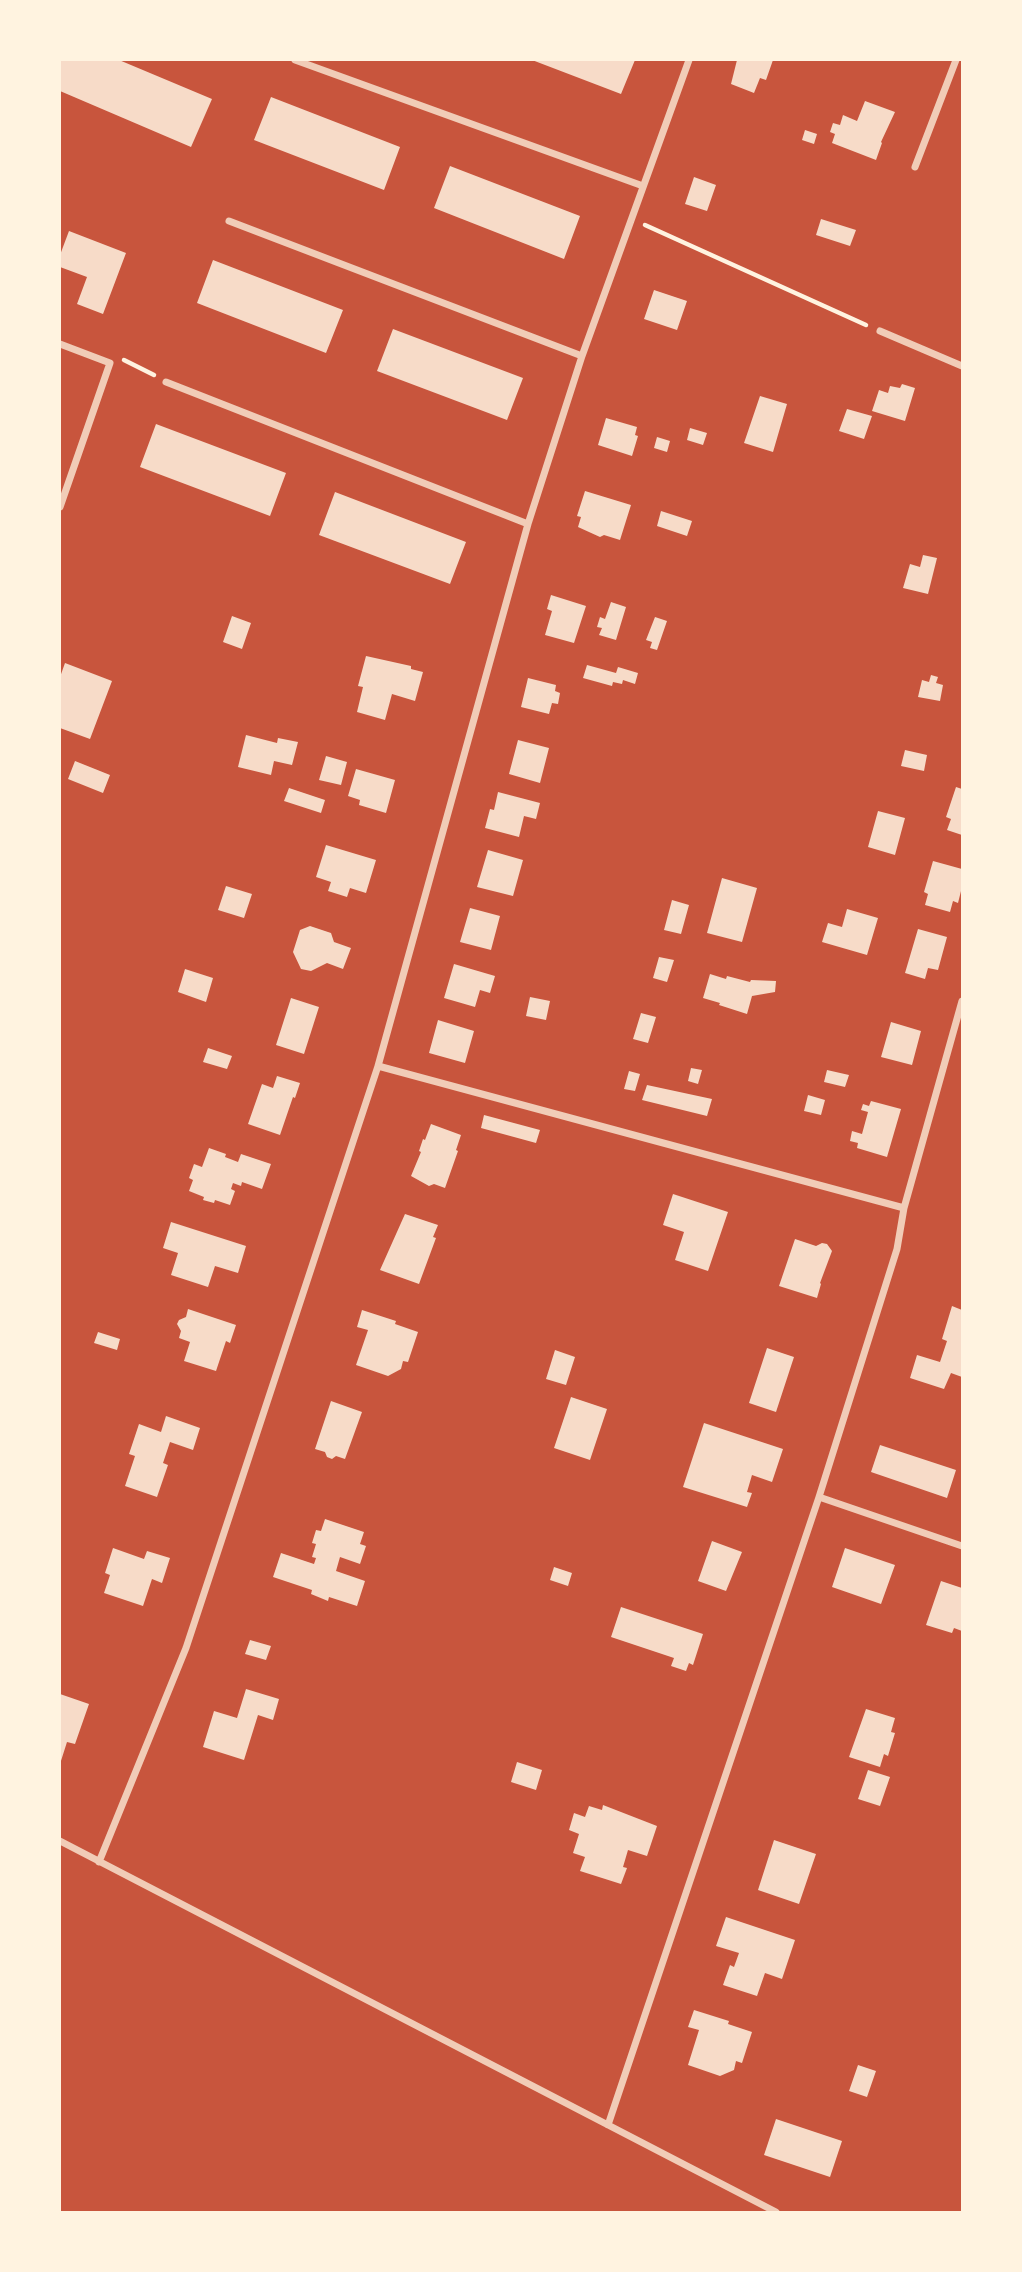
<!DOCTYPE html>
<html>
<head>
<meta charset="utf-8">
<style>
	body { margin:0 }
	#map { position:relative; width:1022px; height:2272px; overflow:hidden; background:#c8553d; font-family:"Golos Text",sans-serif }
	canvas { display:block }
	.frame { position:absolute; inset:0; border:61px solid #fff3e0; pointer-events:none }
</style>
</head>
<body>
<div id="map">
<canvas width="1022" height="2272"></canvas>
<div class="frame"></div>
</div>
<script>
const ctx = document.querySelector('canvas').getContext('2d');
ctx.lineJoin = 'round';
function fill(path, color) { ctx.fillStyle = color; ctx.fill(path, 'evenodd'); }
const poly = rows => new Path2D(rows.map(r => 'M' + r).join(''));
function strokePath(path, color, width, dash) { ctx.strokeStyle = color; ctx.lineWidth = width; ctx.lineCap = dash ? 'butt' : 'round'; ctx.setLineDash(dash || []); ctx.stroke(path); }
const building = poly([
	[60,60,119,60,212,99,191,147,60,91],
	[532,60,635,60,621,94],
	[737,60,773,60,766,80,760,78,754,93,731,84],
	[271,97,400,147,384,190,254,140],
	[865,101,895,112,881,142,882,143,876,160,832,143,835,134,830,132,833,123,840,125,843,115,857,121],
	[805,130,817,134,814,144,802,140],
	[450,166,580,216,564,259,434,208],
	[694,177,716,185,707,211,685,204],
	[821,219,856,230,850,246,816,235],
	[69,231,126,253,103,314,77,304,87,277,60,267,60,255],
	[213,260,343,310,326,353,197,303],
	[654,290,687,301,677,330,644,319],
	[393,329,523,378,507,420,377,371],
	[902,384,915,388,905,421,872,411,879,390,888,393,890,386,900,388],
	[760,396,787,404,773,452,744,443],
	[847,409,872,416,864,439,839,431],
	[606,418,637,427,635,435,638,436,632,456,598,445],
	[156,424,286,473,270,516,140,467],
	[690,428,707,433,703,445,687,440],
	[657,437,670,441,667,452,654,448],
	[585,491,631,505,620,540,604,535,600,537,578,527,581,517,577,516],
	[335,492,466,542,450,584,319,535],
	[661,511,692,521,687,536,657,526],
	[923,555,937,558,928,594,903,588,910,564,920,567],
	[551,595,586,606,574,643,545,635,552,611,547,609],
	[611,602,626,607,616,640,599,635,602,628,597,627,600,617,605,619],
	[232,616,251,623,242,649,223,642],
	[655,617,667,621,657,650,650,648,652,642,646,640],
	[366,656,411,666,411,669,423,672,415,701,392,694,385,720,357,712,363,687,358,686],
	[65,663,112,681,90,739,60,728,60,677],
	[587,665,616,673,618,667,638,673,635,684,623,680,622,684,613,682,612,686,583,678],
	[931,675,938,677,936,683,943,685,940,701,918,697,922,680,929,682],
	[528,678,556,685,555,691,560,693,558,704,552,703,549,714,521,707],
	[246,735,277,743,278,738,298,742,292,765,274,761,271,775,238,767],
	[518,740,549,748,540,783,509,774],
	[905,750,927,755,924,771,901,766],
	[326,756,347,762,341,785,319,780],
	[75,761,110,775,103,793,68,779],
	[356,769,395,780,386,813,359,805,360,800,348,796],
	[956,787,962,789,962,835,947,830,951,819,946,817],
	[289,788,325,800,321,813,284,801],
	[498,792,540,803,536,819,524,816,519,837,485,828,490,809,494,810],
	[878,811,905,818,895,855,868,847],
	[326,845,376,860,366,893,350,888,347,897,328,891,331,882,316,877],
	[488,850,523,860,513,896,477,887],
	[933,861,962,869,962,887,958,903,953,901,950,912,925,905,928,894,924,892],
	[722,878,757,888,742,942,707,933],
	[226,886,252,894,244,918,218,910],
	[672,900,689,905,681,934,664,930],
	[470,908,500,916,491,950,460,942],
	[847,909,878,918,867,955,822,942,828,923,842,927],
	[310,926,331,933,334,942,351,948,343,969,327,963,311,971,301,969,293,952,300,930],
	[918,929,947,937,938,970,928,968,925,979,905,973],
	[659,957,674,960,667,982,653,978],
	[454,964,495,976,490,993,480,990,475,1007,444,998],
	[185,969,213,978,206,1002,178,992],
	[710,974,726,979,727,976,750,982,751,980,776,981,775,992,752,996,747,1014,719,1005,720,1003,703,998],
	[530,997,550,1001,546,1020,526,1016],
	[291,998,319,1007,304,1054,276,1045],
	[641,1013,656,1017,648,1043,633,1039],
	[438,1020,474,1031,465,1063,429,1053],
	[891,1022,921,1031,912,1065,881,1057],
	[208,1048,232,1056,227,1069,203,1062],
	[691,1068,702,1070,698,1084,688,1081],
	[827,1070,849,1075,845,1087,824,1082],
	[629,1071,640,1074,635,1091,624,1089],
	[277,1076,300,1083,295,1098,293,1097,280,1135,248,1124,262,1084,273,1088],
	[647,1085,712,1099,707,1116,642,1100],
	[808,1095,825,1100,821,1115,804,1111],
	[871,1101,901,1109,887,1157,857,1148,858,1143,850,1141,852,1131,862,1134,868,1112,861,1110,863,1104,869,1106],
	[484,1115,540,1130,536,1143,481,1128],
	[431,1124,461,1135,456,1150,458,1151,445,1188,434,1184,429,1186,411,1176,421,1152,419,1151,423,1139,425,1140],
	[209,1148,226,1154,225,1157,238,1162,241,1154,271,1164,262,1189,242,1182,241,1186,233,1183,231,1189,235,1191,230,1205,215,1200,214,1203,203,1200,204,1197,189,1191,193,1180,189,1178,194,1164,202,1167],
	[673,1194,728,1212,708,1271,675,1260,684,1232,663,1225],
	[405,1214,438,1225,433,1237,436,1238,419,1284,380,1270],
	[171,1222,246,1246,238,1273,215,1266,208,1287,171,1275,178,1253,163,1248],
	[795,1239,816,1246,822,1243,827,1244,832,1251,820,1283,821,1284,817,1298,779,1286],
	[952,1306,962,1310,962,1377,951,1373,944,1389,910,1378,917,1355,940,1362,947,1341,942,1339],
	[188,1309,236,1325,230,1343,226,1341,216,1371,184,1361,190,1342,179,1338,181,1331,177,1324,179,1320,186,1317],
	[362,1310,396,1321,395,1324,418,1332,408,1362,403,1361,401,1369,388,1376,356,1365,368,1330,357,1327],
	[98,1332,120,1339,117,1350,94,1343],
	[767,1348,794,1357,776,1412,749,1403],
	[555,1350,575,1357,566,1385,546,1379],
	[571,1397,607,1409,590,1460,554,1448],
	[331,1401,362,1412,345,1459,336,1456,332,1459,327,1457,325,1452,315,1449],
	[166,1416,200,1428,193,1450,170,1442,163,1463,168,1465,157,1497,125,1486,135,1456,129,1454,139,1424,161,1432],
	[704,1423,783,1449,772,1482,752,1475,747,1492,752,1493,747,1507,683,1487],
	[880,1445,956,1470,947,1498,871,1472],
	[325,1519,364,1532,360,1544,366,1546,360,1564,340,1557,336,1571,365,1581,357,1606,329,1597,328,1601,311,1594,312,1590,273,1577,281,1553,314,1564,316,1558,312,1557,316,1544,312,1543,316,1530,321,1531],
	[712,1541,742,1552,726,1591,698,1581],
	[113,1548,144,1559,147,1551,170,1558,162,1583,152,1579,143,1606,104,1593,110,1575,105,1573],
	[845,1548,895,1565,881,1604,832,1587],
	[554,1567,572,1573,568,1586,550,1580],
	[941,1581,962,1588,962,1631,954,1628,952,1633,926,1625],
	[621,1607,703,1634,693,1665,689,1663,686,1671,671,1666,674,1658,611,1637],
	[250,1640,271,1646,266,1660,245,1654],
	[246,1689,279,1699,273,1720,258,1715,244,1760,203,1747,214,1711,237,1718],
	[60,1694,89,1704,75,1744,67,1742,60,1764],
	[866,1709,895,1718,891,1732,895,1733,888,1756,884,1754,880,1767,849,1757],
	[517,1762,542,1770,536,1790,511,1782],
	[868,1770,890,1777,880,1806,858,1799],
	[603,1805,657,1826,647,1856,628,1850,623,1867,627,1868,621,1884,580,1871,585,1857,573,1853,579,1834,569,1830,574,1813,585,1817,589,1806,602,1810],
	[774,1840,816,1854,799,1904,758,1890],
	[726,1917,795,1940,782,1979,765,1973,757,1996,723,1985,730,1965,734,1967,739,1953,716,1946],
	[694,2010,729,2021,728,2024,752,2032,742,2063,736,2061,734,2070,720,2076,688,2065,699,2030,688,2027],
	[858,2065,876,2071,867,2097,849,2091],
	[776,2119,842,2141,830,2177,764,2155]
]);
const path = poly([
	[645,225,866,325],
	[124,360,154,375]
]);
const minor = poly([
	[295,60,643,186],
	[915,167,956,60],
	[229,221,582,356],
	[880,331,962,366],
	[60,344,110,363,60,507],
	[166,382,528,524],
	[378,1066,904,1208],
	[819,1497,962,1546],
	[60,1841,776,2212],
	[99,1862,186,1648,378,1066,528,524,582,356,689,60],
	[608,2125,819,1497,897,1249,904,1208,962,1001]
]);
fill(building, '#f7dbc8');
strokePath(path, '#fff3e0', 4.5);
strokePath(minor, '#f1ccb7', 7);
</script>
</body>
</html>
